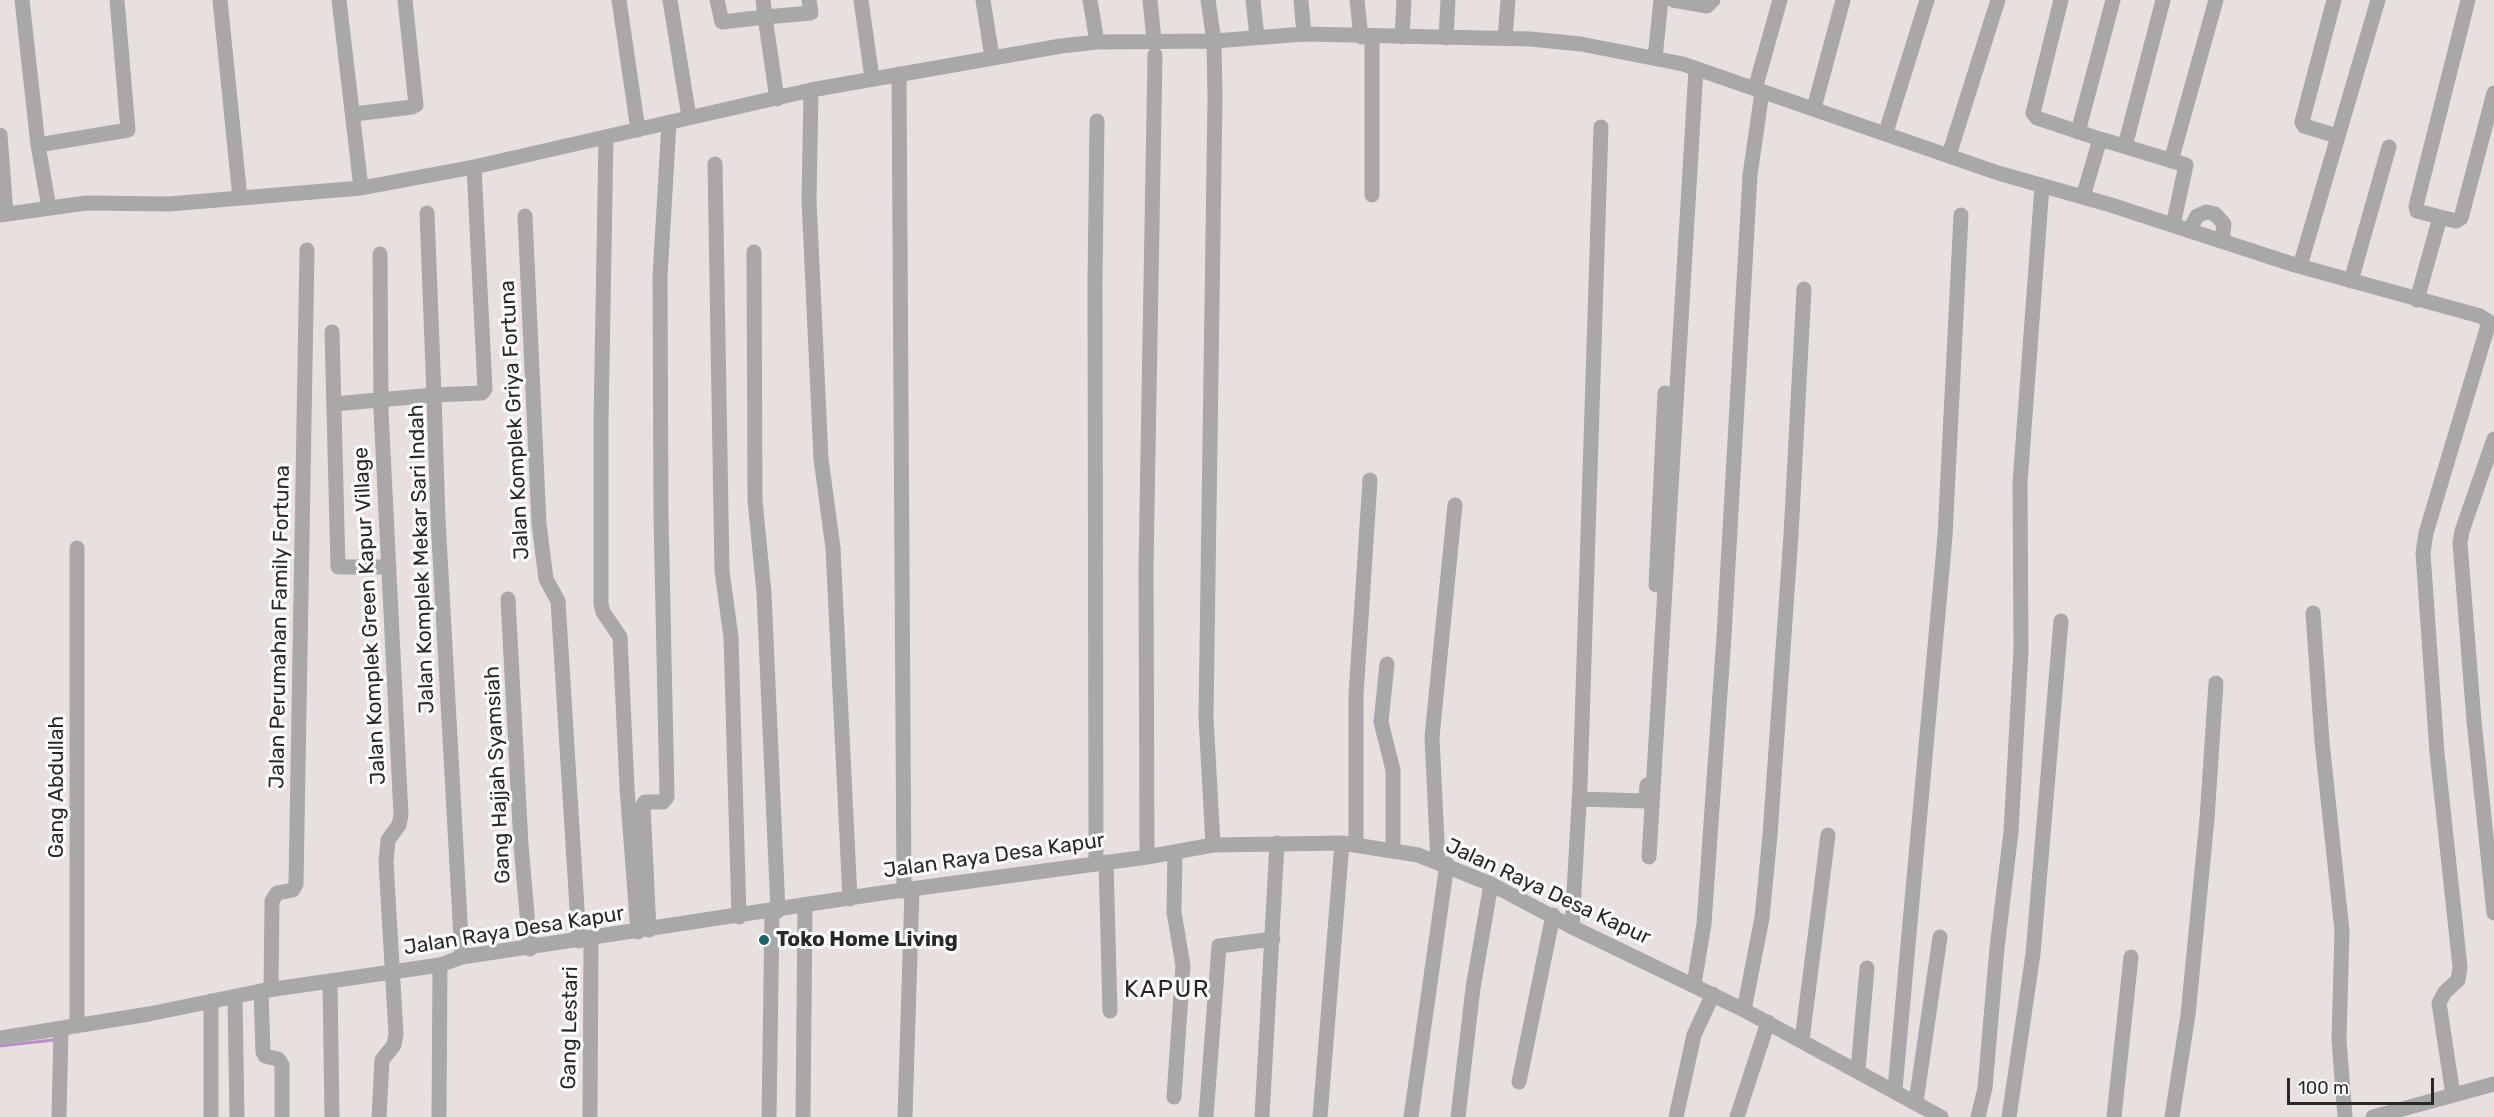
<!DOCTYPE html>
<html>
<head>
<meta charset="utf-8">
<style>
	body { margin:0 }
	#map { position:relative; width:2494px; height:1117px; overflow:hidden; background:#e8e0df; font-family:Rubik,sans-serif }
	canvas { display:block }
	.scale { position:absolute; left:2287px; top:1078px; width:147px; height:27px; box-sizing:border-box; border:3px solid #2a2727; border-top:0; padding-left:8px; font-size:18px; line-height:21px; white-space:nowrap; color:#2a2727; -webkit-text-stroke:4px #fff; paint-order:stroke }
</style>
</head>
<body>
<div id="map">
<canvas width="2494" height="1117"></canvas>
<div class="scale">100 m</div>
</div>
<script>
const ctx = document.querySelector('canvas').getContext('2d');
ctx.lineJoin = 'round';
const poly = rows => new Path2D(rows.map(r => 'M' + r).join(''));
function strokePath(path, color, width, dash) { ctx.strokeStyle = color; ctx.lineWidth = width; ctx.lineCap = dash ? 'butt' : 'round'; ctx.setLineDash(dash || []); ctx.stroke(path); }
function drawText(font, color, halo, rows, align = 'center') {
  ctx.font = font + ' Rubik,sans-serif'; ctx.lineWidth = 6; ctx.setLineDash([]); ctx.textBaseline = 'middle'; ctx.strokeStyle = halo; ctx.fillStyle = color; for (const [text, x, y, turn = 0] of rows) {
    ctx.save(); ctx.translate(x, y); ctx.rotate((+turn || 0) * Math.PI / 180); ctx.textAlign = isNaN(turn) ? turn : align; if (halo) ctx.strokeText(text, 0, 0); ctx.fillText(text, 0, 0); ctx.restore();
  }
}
const stream = poly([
	[0,1046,53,1040]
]);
const minor = poly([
	[22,0,38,145,49,208],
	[220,0,240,198],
	[339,0,361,188],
	[619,0,638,130],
	[670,0,689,117],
	[717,0,722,22,765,17,777,99],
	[763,0,765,17,811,13,809,0],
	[861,0,872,78],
	[983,0,992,57],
	[1090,0,1097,42],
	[1150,0,1154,40],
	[1208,0,1214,41,1215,98,1206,717,1213,845],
	[1253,0,1257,37],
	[1301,0,1304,34],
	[1357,0,1361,37],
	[1673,0,1707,6,1713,0],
	[2061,0,2033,113,2037,118,2100,139],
	[2334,0,2302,122,2304,126,2337,136],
	[1402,37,1404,0],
	[1446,38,1448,0],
	[1505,38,1508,0],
	[1655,58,1661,0],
	[899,74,904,891],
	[1755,89,1780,0],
	[811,90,809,200,821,459,833,548,850,899],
	[1814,108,1843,0],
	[354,114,412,107,416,105,405,0],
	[1886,132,1927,0],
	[2078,132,2113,0],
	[0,135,6,214],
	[606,137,601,422,601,604,603,612,620,637,627,788,638,932],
	[38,145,128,130,117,0],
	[2125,146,2163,0],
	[1949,155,1998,0],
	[2171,161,2216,0],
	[715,164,722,571,731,637,739,917],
	[1372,195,1372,37],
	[2083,197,2100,139,2186,165,2173,225],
	[0,215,86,203,169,204,361,188,474,167,811,90,1061,46,1097,42,1214,41,1304,34,1530,39,1581,44,1683,64,1998,173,2111,205,2295,265,2480,316,2488,321,2487,329,2426,533,2423,553,2437,753,2460,967,2458,980,2445,992,2439,1003,2453,1095],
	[525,216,539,524,546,579,558,601,579,941],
	[2440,217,2456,221,2461,218,2494,93],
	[2189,231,2197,216,2206,212,2215,214,2224,224,2222,241],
	[754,252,755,500,764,593,778,911],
	[2300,266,2378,0],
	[2351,281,2389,147],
	[2417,300,2440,217,2417,211,2416,206,2468,0],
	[332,332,338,567,389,567],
	[334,404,434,395,427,213],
	[2494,439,2462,531,2460,543,2474,721,2494,913],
	[1656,585,1665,393],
	[508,599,521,845,530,949],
	[2313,613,2322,742,2342,931,2339,1040,2345,1117],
	[1387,664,1381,722,1393,770,1393,851],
	[1579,799,1646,801,1647,785],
	[1356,845,1356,695,1370,480],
	[1147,857,1146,567,1155,55],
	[1649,857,1696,69],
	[1106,862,1110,1011],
	[1438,862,1432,737,1455,505],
	[1096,864,1095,283,1097,121],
	[1572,927,1580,786,1601,127],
	[649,930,643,805,645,802,663,802,667,797,661,515,660,277,669,123],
	[462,957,438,519,434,395,482,393,485,389,474,167],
	[330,982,332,1117],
	[1694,984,1704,924,1724,636,1750,175,1762,92],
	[271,990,272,901,277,893,293,890,296,884,307,250],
	[261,991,263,1052,265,1056,278,1059,282,1065,282,1117],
	[235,997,237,1117],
	[1744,1010,1762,918,1770,835,1791,535,1804,289],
	[77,1026,77,548],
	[0,1038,149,1014,261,991,440,965,462,957,875,894,1147,857,1213,845,1342,843,1418,855,1491,884,1572,927,1744,1010,1941,1117],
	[1802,1040,1828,835],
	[1858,1069,1867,968],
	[1519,1082,1553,915],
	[1895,1089,1945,536,1961,215],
	[1174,1097,1183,966,1174,912,1175,852],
	[1916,1102,1940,937],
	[59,1117,61,1029],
	[211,1117,211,1001],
	[379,1117,382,1060,394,1045,396,1034,386,862,388,840,399,825,401,815,381,411,380,254],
	[439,1117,440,965],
	[590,1117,591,939],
	[769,1117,772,912],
	[803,1117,805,907],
	[905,1117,912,890],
	[1206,1117,1219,946,1273,939],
	[1262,1117,1277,843],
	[1320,1117,1342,843],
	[1411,1117,1447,864],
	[1458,1117,1473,988,1491,884],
	[1676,1117,1694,1035,1713,994],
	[1737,1117,1768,1022],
	[1978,1117,1985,1088,1997,948,2011,832,2021,650,2020,483,2042,186],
	[2009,1117,2033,954,2061,621],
	[2114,1117,2131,957],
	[2172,1117,2188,1015,2207,819,2216,683],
	[2373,1117,2494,1084]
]);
const markers = [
	[764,940,6,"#186767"]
];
const streetNames = [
	["Jalan Komplek Griya Fortuna",515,420,-93],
	["Jalan Komplek Mekar Sari Indah",422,559,-92],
	["Jalan Komplek Green Kapur Village",370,616,-93],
	["Jalan Perumahan Family Fortuna",280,627,-89],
	["Gang Hajjah Syamsiah",498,775,-93],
	["Gang Abdullah",57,787,-90],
	["Jalan Raya Desa Kapur",994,856,-8],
	["Jalan Raya Desa Kapur",1548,892,25],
	["Jalan Raya Desa Kapur",514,931,-9],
	["Gang Lestari",570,1028,-89]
];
const poiNames = [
	["Toko Home Living",776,940]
];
const quarterNames = [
	["KAPUR",1167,990]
];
strokePath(stream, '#b98ccc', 3);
strokePath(minor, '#aaa7a8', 15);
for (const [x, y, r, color] of markers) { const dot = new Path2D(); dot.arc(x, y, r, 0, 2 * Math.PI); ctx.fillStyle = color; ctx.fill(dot); strokePath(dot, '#fff', 2); }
drawText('21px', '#2a2727', '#fff', streetNames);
drawText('bold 21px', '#2a2727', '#fff', poiNames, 'left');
ctx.letterSpacing = '1.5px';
drawText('24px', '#2a2727', '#fff', quarterNames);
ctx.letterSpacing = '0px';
</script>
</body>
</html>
